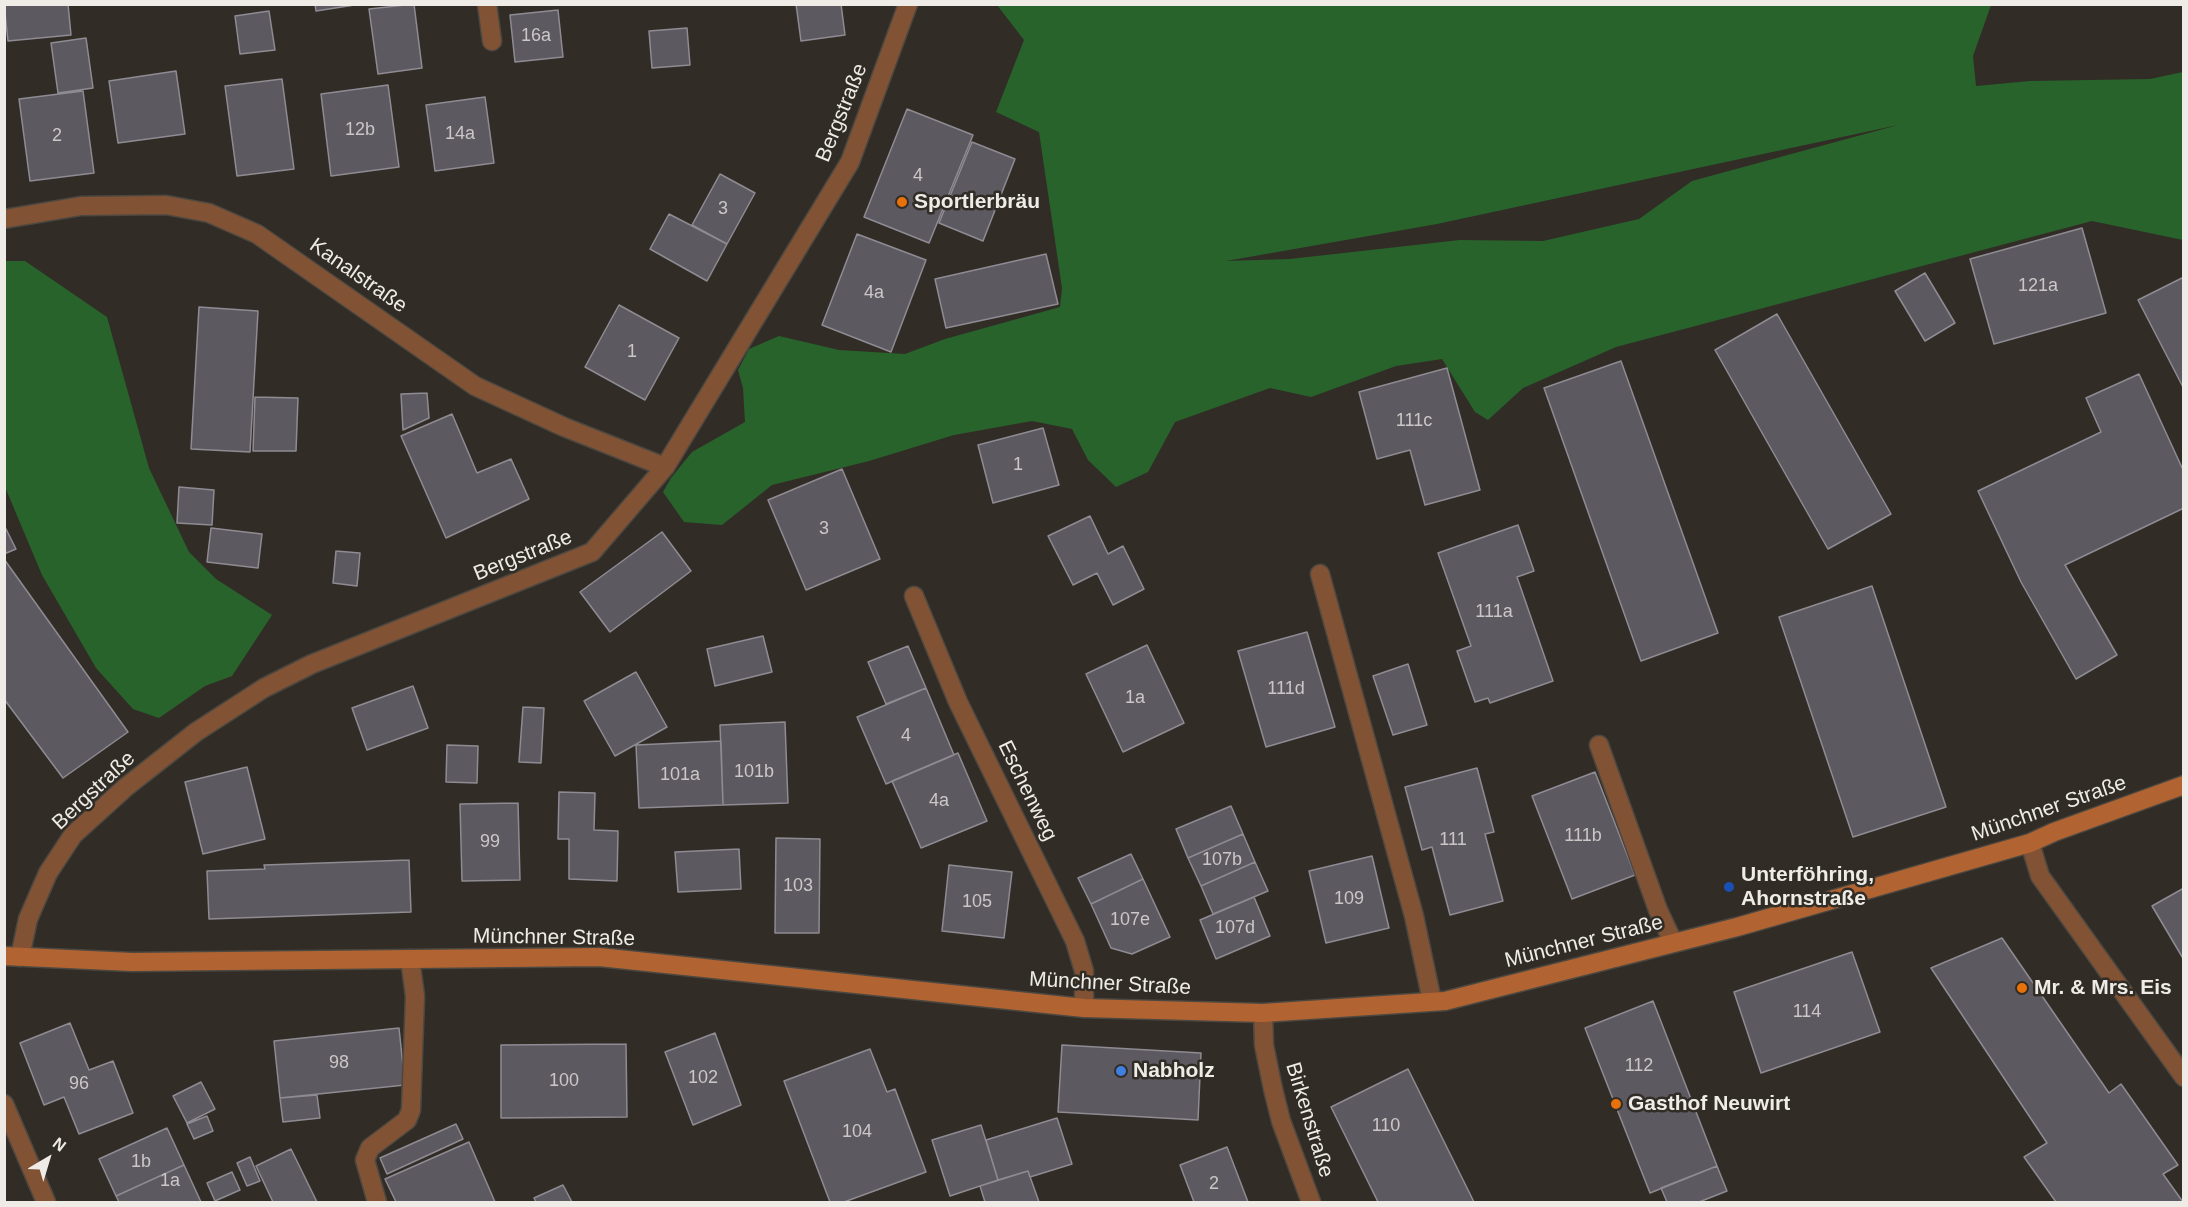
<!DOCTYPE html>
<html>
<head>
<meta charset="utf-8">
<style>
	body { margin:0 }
	#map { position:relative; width:2188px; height:1207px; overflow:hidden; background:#312d26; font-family:Arial,sans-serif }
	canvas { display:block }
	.frame { position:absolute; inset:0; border:6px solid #efece8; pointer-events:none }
	.north { position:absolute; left:18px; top:1129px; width:60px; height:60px; -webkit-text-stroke:4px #312d26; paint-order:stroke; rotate:38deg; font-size:16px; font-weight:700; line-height:24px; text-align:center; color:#efece8 }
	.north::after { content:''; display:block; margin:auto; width:21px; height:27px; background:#efece8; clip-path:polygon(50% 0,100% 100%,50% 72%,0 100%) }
</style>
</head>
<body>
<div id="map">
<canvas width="2188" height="1207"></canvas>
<div class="frame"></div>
<div class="north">N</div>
</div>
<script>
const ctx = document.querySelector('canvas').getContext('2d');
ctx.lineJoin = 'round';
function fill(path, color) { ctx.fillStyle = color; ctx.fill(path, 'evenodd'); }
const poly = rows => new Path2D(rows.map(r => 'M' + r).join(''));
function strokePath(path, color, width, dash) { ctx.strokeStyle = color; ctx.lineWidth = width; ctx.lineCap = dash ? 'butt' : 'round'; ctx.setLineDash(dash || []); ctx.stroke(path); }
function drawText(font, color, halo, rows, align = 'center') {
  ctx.font = font + ' Arial,sans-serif'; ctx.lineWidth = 5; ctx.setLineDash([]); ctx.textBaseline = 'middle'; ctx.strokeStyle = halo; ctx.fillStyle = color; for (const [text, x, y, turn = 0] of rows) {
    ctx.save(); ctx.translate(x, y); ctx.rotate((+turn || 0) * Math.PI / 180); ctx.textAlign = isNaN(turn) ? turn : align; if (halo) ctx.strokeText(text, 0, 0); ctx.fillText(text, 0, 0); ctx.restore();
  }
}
const green = poly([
	[997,5,1991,5,1973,56,1976,86,2030,81,2150,79,2183,72,2183,240,2092,221,1616,347,1523,388,1488,420,1475,412,1442,359,1396,366,1311,397,1270,388,1175,422,1148,472,1116,487,1088,460,1072,429,1032,421,954,435,869,461,772,485,722,525,684,522,663,492,671,478,692,452,745,422,743,388,738,370,749,349,779,336,839,350,905,354,945,339,1060,307,1062,288,1039,132,996,112,1024,40],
	[1898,125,1692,181,1639,219,1543,241,1460,240,1290,259,1226,261,1437,224],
	[4,261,25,261,107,317,149,468,189,552,216,579,272,615,232,676,205,686,159,718,133,709,96,668,42,575,5,487]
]);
const building = poly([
	[4,4,68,4,71,35,8,41,4,4],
	[315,4,361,4,316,11,315,4],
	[414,4,422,68,378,74,369,9,414,4],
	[796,4,841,4,845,35,801,41,796,4],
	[558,10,563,57,515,62,510,15,558,10],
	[269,11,275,50,240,54,235,16,269,11],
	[687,28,690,65,652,68,649,31,687,28],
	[86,38,93,88,58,93,51,43,86,38],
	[176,71,185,134,118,143,109,81,176,71],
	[282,79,294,169,237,176,225,86,282,79],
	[388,85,399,167,331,176,321,94,388,85],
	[83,91,94,173,30,181,19,99,83,91],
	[485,97,494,163,435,171,426,105,485,97],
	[907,109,973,135,929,243,864,217,907,109],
	[972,142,1015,159,983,241,939,223,972,142],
	[720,174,755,193,727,244,692,225,720,174],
	[669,214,727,244,707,281,650,249,669,214],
	[2082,228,2106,313,1994,344,1970,259,2082,228],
	[857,234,926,260,891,352,822,325,857,234],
	[1046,254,1058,304,946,328,935,279,1046,254],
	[1925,273,1955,323,1925,341,1895,291,1925,273],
	[2184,277,2184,389,2138,300,2184,277],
	[619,305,679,338,645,400,585,367,619,305],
	[199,307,258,311,250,452,191,449,199,307],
	[1777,314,1891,514,1828,549,1715,350,1777,314],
	[1621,361,1718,633,1641,661,1544,388,1621,361],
	[1447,368,1480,490,1425,505,1410,450,1377,459,1359,392,1447,368],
	[2139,374,2184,472,2184,508,2065,565,2117,655,2076,679,2021,582,1978,491,2101,432,2086,398,2139,374],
	[427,393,429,418,403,430,401,394,427,393],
	[255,397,298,398,296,451,253,451,255,397],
	[452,414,477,473,511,459,529,499,446,538,401,436,452,414],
	[1043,428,1059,485,993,503,978,445,1043,428],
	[842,469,880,559,806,590,768,500,842,469],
	[179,487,214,490,212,525,177,523,179,487],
	[1090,516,1108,554,1123,546,1144,589,1113,605,1097,573,1073,585,1048,536,1090,516],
	[4,525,16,549,4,554,4,525],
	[1518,525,1534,571,1517,577,1553,681,1490,703,1488,698,1475,702,1457,651,1471,646,1438,553,1518,525],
	[211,528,262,534,258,568,207,562,211,528],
	[662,532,691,571,610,632,580,592,662,532],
	[336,551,360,553,357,586,333,583,336,551],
	[4,559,128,732,63,778,4,699,4,559],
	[1872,586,1946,807,1853,837,1779,617,1872,586],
	[1307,632,1335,727,1266,747,1238,651,1307,632],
	[763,636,772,672,715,686,707,649,763,636],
	[1147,645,1184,723,1123,752,1086,674,1147,645],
	[908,646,926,688,886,704,868,662,908,646],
	[1408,664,1427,725,1393,735,1373,676,1408,664],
	[636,672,667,727,615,756,584,701,636,672],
	[413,686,428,728,367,750,352,708,413,686],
	[926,688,954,755,886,784,857,717,926,688],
	[523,707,544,708,541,763,519,762,523,707],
	[785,722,788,803,723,805,720,725,785,722],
	[721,741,723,805,639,808,636,745,721,741],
	[447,745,478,746,477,783,446,782,447,745],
	[958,753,987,821,921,848,892,781,958,753],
	[247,767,265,839,203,854,185,782,247,767],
	[1477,768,1494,832,1485,834,1503,901,1450,915,1432,847,1422,850,1405,787,1477,768],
	[1595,772,1635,875,1572,899,1532,796,1595,772],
	[559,792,595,793,594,830,618,831,617,881,569,879,569,839,558,839,559,792],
	[518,803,520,880,462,881,460,804,518,803],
	[1231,806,1243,834,1188,858,1176,829,1231,806],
	[1243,834,1255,862,1201,886,1188,858,1243,834],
	[776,838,820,839,819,933,775,933,776,838],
	[739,849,741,889,678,892,675,852,739,849],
	[1131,854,1143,879,1091,904,1078,878,1131,854],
	[1372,856,1389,928,1326,943,1309,871,1372,856],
	[409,860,411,912,209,919,207,871,265,869,264,865,409,860],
	[1255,862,1268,891,1213,914,1201,886,1255,862],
	[949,865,1012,872,1004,938,942,931,949,865],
	[1143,879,1170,937,1132,954,1111,948,1091,904,1143,879],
	[2184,888,2184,960,2152,906,2184,888],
	[1254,897,1270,936,1216,959,1200,920,1254,897],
	[2002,938,2109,1093,2121,1084,2178,1165,2163,1174,2183,1202,2056,1202,2024,1157,2047,1143,1931,968,2002,938],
	[1852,952,1880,1032,1761,1073,1734,992,1852,952],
	[1653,1001,1717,1166,1650,1193,1585,1028,1653,1001],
	[70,1023,89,1070,113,1061,133,1113,79,1134,64,1097,44,1105,20,1043,70,1023],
	[399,1028,405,1085,280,1098,274,1041,399,1028],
	[715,1033,741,1105,693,1125,665,1052,715,1033],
	[626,1044,627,1117,501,1118,501,1045,626,1044],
	[1062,1045,1201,1053,1198,1120,1058,1112,1062,1045],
	[870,1049,887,1092,895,1089,926,1172,844,1202,830,1202,784,1081,870,1049],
	[1408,1069,1474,1202,1378,1202,1331,1107,1408,1069],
	[201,1082,215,1109,187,1123,173,1096,201,1082],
	[317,1095,320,1118,283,1122,280,1098,317,1095],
	[207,1116,213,1131,194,1139,187,1124,207,1116],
	[1057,1118,1072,1164,1030,1177,1028,1171,998,1180,986,1140,1057,1118],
	[456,1124,463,1139,387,1174,380,1158,456,1124],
	[981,1125,998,1180,950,1196,932,1140,981,1125],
	[167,1128,184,1165,116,1196,99,1159,167,1128],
	[469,1142,495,1202,396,1202,385,1179,469,1142],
	[1227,1147,1248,1202,1194,1202,1180,1165,1227,1147],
	[291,1149,317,1202,273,1202,256,1166,291,1149],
	[250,1157,260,1181,247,1186,237,1163,250,1157],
	[184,1165,201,1202,119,1202,116,1196,184,1165],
	[1717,1166,1727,1191,1699,1202,1667,1202,1661,1188,1717,1166],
	[1028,1171,1039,1202,985,1202,980,1186,1028,1171],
	[232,1172,240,1190,215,1201,207,1183,232,1172],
	[563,1185,572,1202,536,1202,534,1198,563,1185]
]);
const lane = poly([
	[487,4,492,41],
	[1320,574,1414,916,1432,1001],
	[1599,745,1658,910,1673,942],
	[377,1202,365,1160,370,1148,407,1120,411,1110,415,996,410,959]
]);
const street = poly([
	[4,219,81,206,166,205,209,213,257,234,475,386,564,427,665,467],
	[914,596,958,702,1075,941,1084,971,1084,1008],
	[2030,843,2040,876,2184,1077],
	[20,957,28,919,48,873,73,835,126,787,196,732,264,688,312,664,592,552,665,467,850,162,908,4],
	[1263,1013,1264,1045,1273,1089,1281,1121,1311,1202],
	[4,1104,46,1202]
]);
const secondary = poly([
	[4,956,132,962,599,957,1084,1008,1263,1013,1445,1001,1737,927,2030,843,2054,832,2184,785]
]);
const markers = [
	[902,202,6,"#e8710a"],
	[1729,887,6,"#1a4fb4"],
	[2022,988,6,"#e8710a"],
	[1121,1071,6,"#3f7fe0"],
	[1616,1104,6,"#e8710a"]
];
const numberNames = [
	["16a",536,36],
	["12b",360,130],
	["14a",460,134],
	["2",57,136],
	["4",918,176],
	["3",723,209],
	["121a",2038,286],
	["4a",874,293],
	["1",632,352],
	["111c",1414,421],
	["1",1018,465],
	["3",824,529],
	["111a",1494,612],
	["111d",1286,689],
	["1a",1135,698],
	["4",906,736],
	["101b",754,772],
	["101a",680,775],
	["4a",939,801],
	["111b",1583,836],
	["111",1453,840],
	["99",490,842],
	["107b",1222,860],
	["103",798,886],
	["109",1349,899],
	["105",977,902],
	["107e",1130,920],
	["107d",1235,928],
	["114",1807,1012],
	["98",339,1063],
	["112",1639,1066],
	["102",703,1078],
	["100",564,1081],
	["96",79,1084],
	["110",1386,1126],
	["104",857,1132],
	["1b",141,1162],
	["1a",170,1181],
	["2",1214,1184]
];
const streetNames = [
	["Bergstraße",842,113,-68],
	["Kanalstraße",358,276,35],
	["Bergstraße",523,556,-22],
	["Bergstraße",94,791,-43],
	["Eschenweg",1027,791,64],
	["Münchner Straße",2049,809,-19],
	["Münchner Straße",554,938,1],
	["Münchner Straße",1584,942,-14],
	["Münchner Straße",1110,984,3],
	["Birkenstraße",1309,1120,73]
];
const poiNames = [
	["Sportlerbräu",914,202],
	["Unterföhring,",1741,875],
	["Ahornstraße",1741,899],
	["Mr. & Mrs. Eis",2034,988],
	["Nabholz",1133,1071],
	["Gasthof Neuwirt",1628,1104]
];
fill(green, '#28632c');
fill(building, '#5d5961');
strokePath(building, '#8f8b93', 1.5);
strokePath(lane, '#4c4841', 21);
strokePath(street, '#4c4841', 21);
strokePath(secondary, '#4c4841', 21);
strokePath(lane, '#825234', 18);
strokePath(street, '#825234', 18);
strokePath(secondary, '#b16431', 18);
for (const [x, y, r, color] of markers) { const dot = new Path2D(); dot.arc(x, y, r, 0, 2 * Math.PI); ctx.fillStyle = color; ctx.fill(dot); strokePath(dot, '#312d26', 2); }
drawText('18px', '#cac7c6', null, numberNames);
drawText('21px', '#efece8', '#312d26', streetNames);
drawText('bold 21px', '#efece8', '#312d26', poiNames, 'left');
</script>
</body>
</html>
